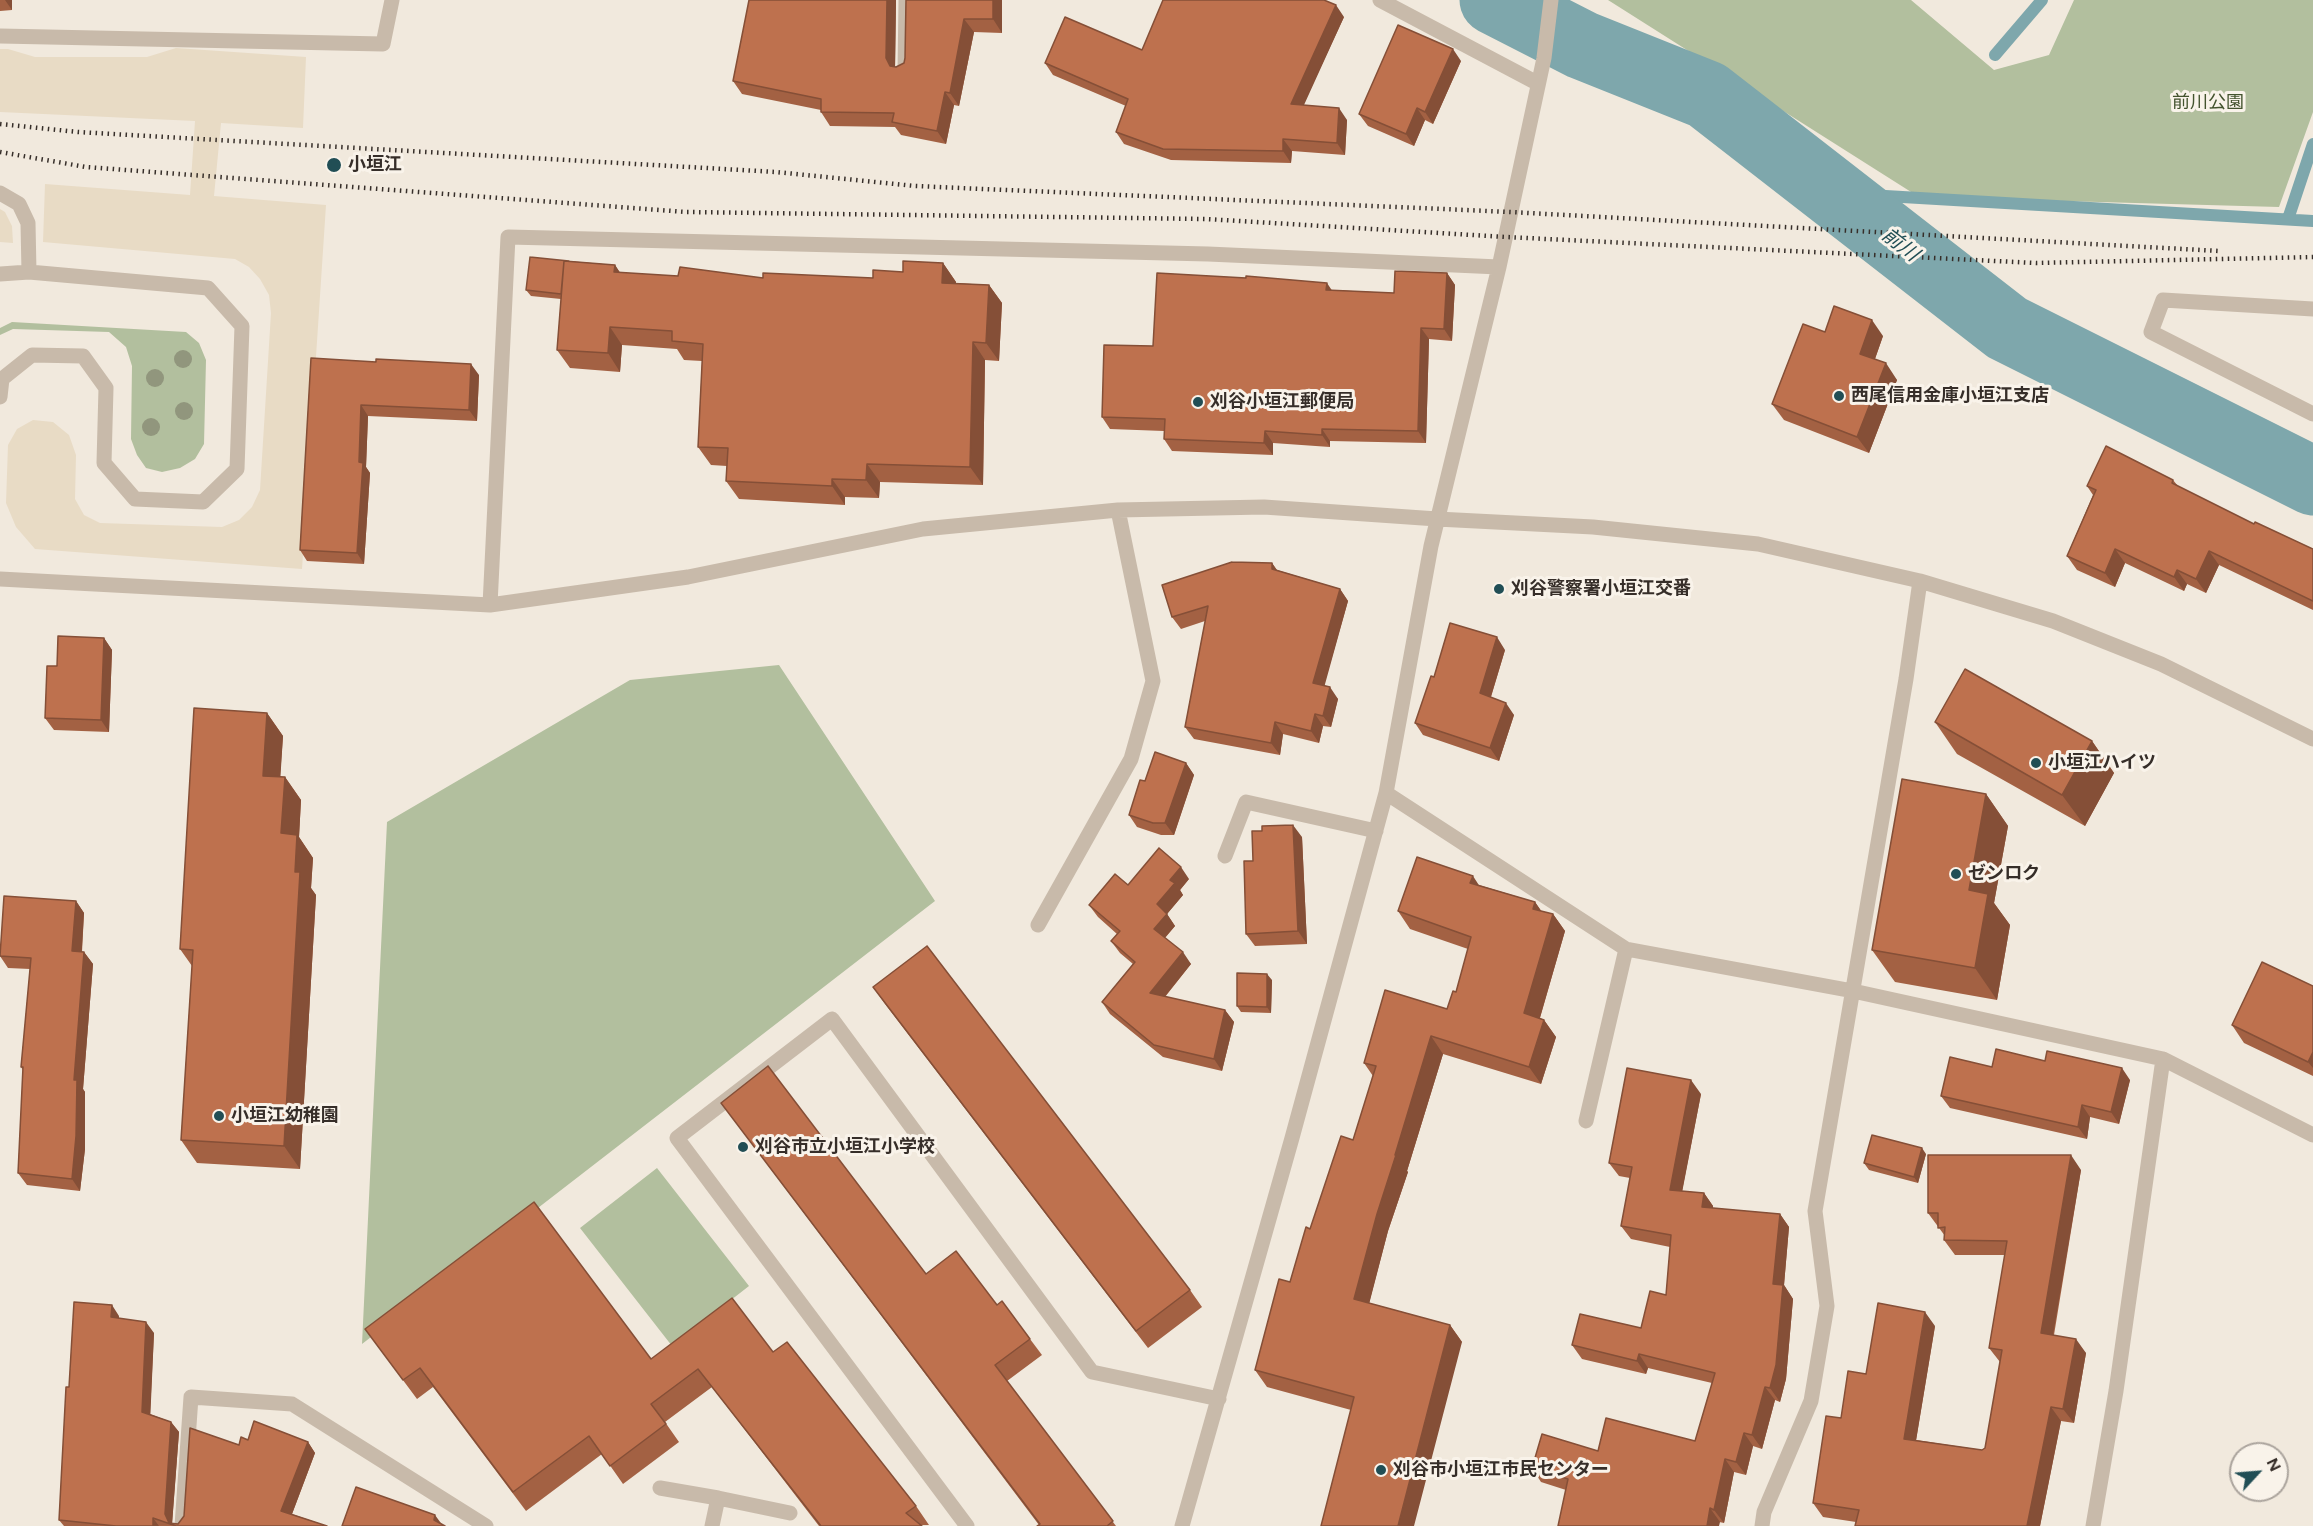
<!DOCTYPE html>
<html>
<head>
<meta charset="utf-8">
<style>
	body { margin:0 }
	#map { position:relative; width:2313px; height:1526px; overflow:hidden; background:#f1e9dd; font-family:Figtree,sans-serif }
	canvas { display:block }
	.north { position:absolute; left:2229px; top:1442px; width:60px; height:60px; box-sizing:border-box; background:#f9f3ea; border:2px solid #aba49d; border-radius:50%; rotate:64deg; font-size:16px; font-weight:700; line-height:24px; text-align:center; color:#362e29 }
	.north::after { content:''; display:block; margin:auto; width:21px; height:27px; background:#214e55; clip-path:polygon(50% 0,100% 100%,50% 72%,0 100%) }
</style>
</head>
<body>
<div id="map">
<canvas width="2313" height="1526"></canvas>
<div class="north">N</div>
</div>
<script>
const ctx = document.querySelector('canvas').getContext('2d');
ctx.lineJoin = 'round';
function fill(path, color) { ctx.fillStyle = color; ctx.fill(path, 'evenodd'); }
const poly = rows => new Path2D(rows.map(r => 'M' + r).join(''));
function strokePath(path, color, width, dash) { ctx.strokeStyle = color; ctx.lineWidth = width; ctx.lineCap = dash ? 'butt' : 'round'; ctx.setLineDash(dash || []); ctx.stroke(path); }
function drawText(font, color, halo, rows, align = 'center') {
  ctx.font = font + ' Figtree,"Noto Sans JP",sans-serif'; ctx.lineWidth = 6; ctx.setLineDash([]); ctx.textBaseline = 'middle'; ctx.strokeStyle = halo; ctx.fillStyle = color; for (const [text, x, y, turn = 0] of rows) {
    ctx.save(); ctx.translate(x, y); ctx.rotate((+turn || 0) * Math.PI / 180); ctx.textAlign = isNaN(turn) ? turn : align; if (halo) ctx.strokeText(text, 0, 0); ctx.fillText(text, 0, 0); ctx.restore();
  }
}
const green = poly([
	[1608,0,1911,0,1994,70,2049,55,2074,0,2313,0,2313,112,2279,207,1919,197],
	[12,322,186,332,199,343,206,360,204,444,195,459,180,468,162,472,146,468,137,455,131,439,132,366,126,347,109,332,13,329,0,335,0,328],
	[779,665,935,901,362,1344,387,822,630,680],
	[657,1168,749,1286,672,1346,580,1228]
]);
const plaza = poly([
	[176,48,306,57,303,128,221,123,214,196,326,205,302,569,35,549,16,527,6,503,8,445,17,429,33,420,53,422,69,435,76,455,75,499,84,515,100,523,222,527,239,520,252,507,260,490,271,313,269,295,260,279,249,267,235,259,43,242,45,184,190,195,195,121,0,112,0,49,8,49,35,57,147,57],
	[0,209,5,212,12,226,13,243,0,242]
]);
const stream = poly([
	[1995,55,2042,0],
	[1834,193,2313,221],
	[2288,219,2313,144]
]);
const river = poly([
	[1494,0,1582,45,1707,95,2007,328,2313,481]
]);
const minor = poly([
	[1380,0,1537,83],
	[0,36,383,44,392,0],
	[905,71,906,0],
	[0,193,19,204,28,223,29,272],
	[0,274,29,272,208,288,242,326,237,469,203,502,135,499,104,463,106,388,83,356,32,355,2,379,0,397],
	[2313,309,2163,300,2151,332,2313,414],
	[0,579,490,605,688,577,923,529,1118,510,1264,507,1437,519,1593,527,1758,544,1920,581,2053,621,2161,664,2313,739],
	[490,605,508,237,1208,254,1499,267],
	[1386,793,1626,949,1853,991,2163,1059,2313,1135],
	[1225,856,1246,802,1376,831],
	[1038,925,1131,759,1153,681,1118,510],
	[1586,1121,1626,949],
	[660,1488,718,1498],
	[182,1526,191,1397,292,1404,486,1526],
	[712,1526,718,1498,790,1513],
	[967,1526,677,1138,832,1019,1092,1372,1219,1399],
	[1182,1526,1292,1138,1386,793,1431,546,1499,267,1544,58,1551,0],
	[1762,1526,1764,1512,1811,1401,1827,1306,1815,1211,1906,679,1920,581],
	[2093,1526,2116,1391,2163,1059]
]);
const rail = poly([
	[0,124,78,132,776,172,915,186,1511,212,2219,251],
	[0,152,86,167,686,212,1206,219,1506,237,2036,263,2313,257]
]);
const trees = [
	[183,359],
	[155,378],
	[184,411],
	[151,427]
];
const wall = poly([
	[0,0,12,0,12,10,0,11],
	[896,0,895,67,896,67,904,63,905,58,906,0,1002,0,1002,33,974,32,959,106,954,105,946,144,901,135,895,127,830,126,821,112,821,110,742,94,733,81],
	[1344,17,1303,105,1347,120,1345,155,1292,151,1291,163,1171,160,1124,144,1116,132,1126,106,1053,75,1045,63,1142,50],
	[1461,61,1433,124,1425,120,1414,146,1368,126,1359,114],
	[569,261,615,265,620,273,678,276,763,278,873,278,943,263,956,282,956,283,989,285,1002,303,999,361,985,360,983,485,880,482,879,498,845,497,845,505,739,499,726,481,727,466,711,465,698,447,702,361,684,360,677,349,622,345,620,372,570,368,557,350,561,299,531,296,526,290],
	[1447,273,1455,285,1452,341,1429,339,1426,443,1330,441,1330,447,1273,443,1273,455,1172,451,1164,439,1164,431,1110,429,1102,417,1153,346,1246,278,1332,290,1394,293],
	[1825,332,1883,336,1875,359,1897,380,1869,453,1784,420,1772,404],
	[311,358,479,375,477,421,368,416,366,467,370,473,364,564,307,561,300,550],
	[2173,480,2178,486,2254,524,2313,549,2313,610,2219,565,2206,593,2187,584,2184,591,2125,563,2115,587,2077,570,2067,556,2093,495,2087,486],
	[1272,563,1277,570,1340,589,1348,601,1324,685,1338,699,1331,727,1323,726,1319,743,1283,734,1280,755,1194,739,1185,727,1205,621,1181,629,1172,617],
	[104,638,112,650,109,732,54,730,45,718,57,666],
	[1505,650,1491,697,1514,715,1499,761,1423,735,1415,723,1434,677],
	[267,713,283,736,280,777,285,777,301,800,299,837,313,858,311,888,316,895,300,1169,197,1163,181,1140,192,966,180,949],
	[1935,722,2092,741,2114,773,2085,826,1957,754],
	[1186,763,1194,775,1174,835,1161,835,1137,827,1129,815,1145,781],
	[1986,794,2008,826,1994,903,2010,925,1997,1000,1895,982,1872,950],
	[1262,831,1302,837,1307,944,1255,946,1246,934,1253,861],
	[1189,879,1180,890,1183,895,1167,914,1175,926,1165,938,1191,964,1165,997,1225,1010,1234,1022,1222,1071,1163,1057,1110,1014,1102,1002,1133,964,1120,953,1111,941,1117,934,1098,917,1089,905],
	[1479,885,1535,902,1541,911,1553,914,1565,931,1540,1018,1544,1020,1556,1037,1541,1084,1443,1054,1407,1171,1408,1172,1388,1231,1369,1303,1450,1325,1462,1342,1351,1410,1267,1387,1255,1370,1290,1282,1310,1229,1353,1140,1373,1076,1364,1063,1447,1009,1456,992,1468,949,1410,929,1398,911],
	[76,901,84,913,82,952,84,952,93,964,83,1089,85,1092,85,1149,80,1191,27,1185,18,1173,23,1070,21,1067,30,969,8,968,0,956],
	[1272,980,1271,1013,1241,1012,1237,1006],
	[2313,986,2313,1076,2244,1043,2232,1025],
	[873,987,1190,1290,1202,1307,1148,1348,885,1004],
	[1992,1067,2130,1080,2119,1124,2090,1117,2087,1139,1950,1108,1941,1096],
	[1701,1094,1682,1191,1704,1193,1713,1206,1713,1208,1780,1214,1789,1227,1784,1285,1793,1299,1786,1379,1780,1402,1775,1400,1762,1449,1753,1446,1746,1475,1734,1472,1724,1523,1566,1490,1541,1482,1532,1468,1598,1451,1695,1441,1712,1383,1648,1368,1646,1374,1582,1359,1572,1345,1641,1328,1666,1295,1670,1247,1631,1239,1621,1226,1630,1178,1619,1176,1609,1163],
	[721,1103,926,1274,997,1305,1030,1339,1042,1355,1007,1381,1116,1526,1037,1526,1039,1525],
	[1926,1154,1918,1183,1869,1170,1864,1163],
	[2081,1170,2054,1335,2086,1353,2074,1423,2061,1421,2040,1526,1855,1526,1856,1522,1823,1517,1813,1503,1841,1418,1866,1374,1935,1326,1916,1440,1982,1450,1985,1448,2000,1362,1989,1348,2005,1255,1955,1255,1944,1240,1945,1236,1928,1213],
	[119,1316,119,1318,154,1333,150,1414,171,1422,179,1432,172,1523,178,1524,239,1445,248,1440,308,1442,315,1453,292,1514,327,1526,64,1526,59,1520,69,1387],
	[365,1329,651,1359,773,1352,916,1506,929,1525,819,1526,712,1387,665,1422,679,1442,623,1484,602,1454,526,1511,433,1387,417,1399]
]);
const shadedWall = poly([
	[5,0,12,0,12,10],
	[887,0,896,0,895,71,890,66,886,58],
	[993,0,1002,0,1002,33,993,19],
	[1336,5,1344,17,1299,116,1291,104],
	[964,19,974,32,959,106,950,93],
	[1453,49,1461,61,1433,124,1425,112],
	[945,92,954,105,946,144,937,131],
	[1339,108,1347,120,1345,155,1337,143],
	[1417,108,1425,120,1414,146,1406,134],
	[1283,139,1292,151,1291,163,1283,151],
	[943,263,956,282,954,301,942,283],
	[615,265,627,283,614,272],
	[1447,273,1455,285,1452,341,1444,329],
	[1327,283,1335,295,1326,290],
	[989,285,1002,303,999,361,986,343],
	[1872,320,1883,336,1871,370,1860,354],
	[610,327,622,345,620,372,608,353],
	[1421,328,1429,339,1426,443,1418,431],
	[973,342,985,360,983,485,970,467],
	[1886,363,1897,380,1869,453,1857,437],
	[471,364,479,375,477,421,469,410],
	[361,405,368,416,366,467,370,473,364,564,357,553],
	[1322,429,1330,441,1330,447,1322,435],
	[1265,431,1273,443,1273,455,1264,443],
	[867,464,880,482,879,498,866,480],
	[832,479,845,497,845,505,832,486],
	[2115,549,2125,563,2115,587,2105,573],
	[2209,551,2219,565,2206,593,2196,579],
	[1272,563,1280,575,1272,569],
	[2177,570,2187,584,2184,591,2174,577],
	[1340,589,1348,601,1322,695,1313,683],
	[1497,637,1505,650,1488,706,1480,693],
	[104,638,112,650,109,732,101,720],
	[1330,687,1338,699,1331,727,1323,716],
	[1506,703,1514,715,1499,761,1490,748],
	[267,713,283,736,279,799,263,776],
	[1315,714,1323,726,1319,743,1311,731],
	[1275,722,1283,734,1280,755,1271,743],
	[2092,741,2114,773,2085,826,2062,795],
	[1186,763,1194,775,1174,835,1165,823],
	[285,777,301,800,299,837,313,858,311,888,316,895,300,1169,284,1146,295,872,281,833],
	[1986,794,2008,826,1994,903,2010,925,1997,1000,1975,968,1969,890],
	[1293,825,1302,837,1307,944,1298,931],
	[1181,867,1189,879,1180,890,1183,895,1167,914,1175,926,1162,941,1154,929,1157,904,1170,880],
	[1473,876,1484,893,1470,883],
	[76,901,84,913,81,963,72,951],
	[1535,902,1547,919,1533,909],
	[1553,914,1565,931,1536,1031,1524,1013],
	[84,952,93,964,83,1089,85,1092,85,1149,80,1191,72,1179,74,1080],
	[1183,952,1191,964,1158,1005,1150,993],
	[1267,974,1272,980,1271,1013,1267,1007],
	[1225,1010,1234,1022,1222,1071,1214,1059],
	[1544,1020,1556,1037,1541,1084,1529,1067],
	[1431,1036,1443,1054,1407,1171,1408,1172,1388,1231,1366,1316,1354,1299,1377,1214],
	[2313,1052,2313,1068,2308,1062],
	[2122,1068,2130,1080,2119,1124,2111,1112],
	[1691,1080,1701,1094,1680,1203,1670,1190],
	[2082,1105,2090,1117,2087,1139,2078,1127],
	[1922,1148,1926,1154,1918,1183,1914,1177],
	[2071,1155,2081,1170,2051,1347,2041,1333],
	[1704,1193,1713,1206,1712,1221,1702,1207],
	[1780,1214,1789,1227,1784,1285,1793,1299,1786,1379,1780,1402,1770,1388,1773,1284],
	[112,1305,119,1316,118,1328,111,1317],
	[1925,1312,1935,1326,1914,1453,1904,1439],
	[146,1322,154,1333,150,1423,142,1412],
	[1450,1325,1462,1342,1414,1526,1398,1526],
	[2076,1339,2086,1353,2074,1423,2063,1409],
	[1639,1354,1648,1368,1646,1374,1637,1361],
	[1765,1387,1775,1400,1762,1449,1752,1435],
	[2051,1407,2061,1421,2040,1526,2027,1526],
	[171,1422,179,1432,172,1525,169,1523,165,1514],
	[1744,1433,1753,1446,1746,1475,1736,1462],
	[308,1442,315,1453,289,1522,281,1511],
	[1725,1459,1734,1472,1724,1523,1714,1510],
	[1710,1508,1720,1522,1719,1526,1707,1526],
	[435,1515,443,1526,434,1520],
	[153,1518,159,1526,153,1526]
]);
const building = poly([
	[749,0,887,0,886,58,890,66,896,67,904,63,905,58,906,0,993,0,993,19,964,19,950,93,945,92,937,131,892,122,894,113,821,112,821,99,733,81,749,0],
	[1163,0,1324,0,1336,5,1291,104,1339,108,1337,143,1283,139,1283,151,1163,149,1116,132,1128,99,1045,63,1065,17,1142,50,1163,0],
	[1398,25,1453,49,1425,112,1417,108,1406,134,1359,114,1398,25],
	[530,257,569,261,564,261,561,294,526,290,530,257],
	[564,261,615,265,614,272,678,276,680,267,763,278,763,273,873,278,873,270,903,272,903,261,943,263,942,283,989,285,986,343,973,342,970,467,867,464,866,480,832,479,832,486,726,481,728,448,698,447,703,344,672,341,672,331,610,327,608,353,557,350,564,261],
	[1395,271,1447,273,1444,329,1421,328,1418,431,1322,429,1322,435,1265,431,1264,443,1164,439,1165,419,1102,417,1104,345,1153,346,1157,273,1246,278,1246,276,1327,283,1326,290,1394,293,1395,271],
	[1834,306,1872,320,1860,354,1886,363,1857,437,1772,404,1803,324,1825,332,1834,306],
	[311,358,376,362,376,359,471,364,469,410,361,405,359,462,363,463,357,553,300,550,311,358],
	[2106,446,2173,480,2172,483,2254,524,2255,522,2313,549,2313,601,2209,551,2196,579,2177,570,2174,577,2115,549,2105,573,2067,556,2096,490,2087,486,2106,446],
	[1232,562,1272,563,1272,569,1340,589,1313,683,1330,687,1323,716,1315,714,1311,731,1275,722,1271,743,1185,727,1208,606,1172,617,1162,585,1232,562],
	[1450,623,1497,637,1480,693,1506,703,1490,748,1415,723,1431,676,1434,677,1450,623],
	[58,636,104,638,101,720,45,718,47,666,57,666,58,636],
	[1965,669,2092,741,2062,795,1935,722,1965,669],
	[194,708,267,713,263,776,285,777,281,833,297,835,295,872,300,872,284,1146,181,1140,193,950,180,949,194,708],
	[1155,752,1186,763,1165,823,1153,823,1129,815,1140,780,1145,781,1155,752],
	[1902,779,1986,794,1969,890,1988,894,1975,968,1872,950,1902,779],
	[1293,825,1298,931,1246,934,1244,861,1253,861,1252,831,1262,831,1262,826,1293,825],
	[1159,848,1181,867,1170,880,1175,883,1157,904,1167,914,1154,929,1183,952,1150,993,1225,1010,1214,1059,1154,1045,1102,1002,1135,962,1111,941,1120,931,1089,905,1115,874,1128,885,1159,848],
	[1417,857,1473,876,1470,883,1535,902,1533,909,1553,914,1524,1013,1544,1020,1529,1067,1431,1036,1395,1155,1396,1155,1377,1214,1354,1299,1450,1325,1398,1526,1321,1526,1354,1397,1255,1370,1279,1279,1290,1282,1306,1227,1310,1229,1341,1136,1353,1140,1376,1066,1364,1063,1385,990,1447,1009,1453,991,1456,992,1471,937,1398,911,1417,857],
	[4,896,76,901,72,951,84,952,74,1080,77,1080,76,1136,72,1179,18,1173,23,1067,21,1067,31,958,0,956,4,896],
	[927,946,1190,1290,1136,1331,873,987,927,946],
	[2262,962,2313,986,2313,1052,2308,1062,2232,1025,2262,962],
	[1237,973,1267,974,1267,1007,1237,1006,1237,973],
	[1996,1049,2045,1061,2047,1051,2122,1068,2111,1112,2082,1105,2078,1127,1941,1096,1950,1057,1992,1067,1996,1049],
	[768,1066,926,1274,956,1251,997,1305,1002,1301,1030,1339,995,1365,1113,1521,1107,1526,1037,1526,1040,1524,721,1103,768,1066],
	[1627,1068,1691,1080,1670,1190,1704,1193,1702,1207,1780,1214,1773,1284,1783,1285,1776,1365,1770,1388,1765,1387,1752,1435,1744,1433,1736,1462,1725,1459,1714,1510,1710,1508,1707,1526,1558,1526,1568,1479,1532,1468,1542,1434,1598,1451,1606,1418,1695,1441,1715,1373,1639,1354,1637,1361,1572,1345,1580,1314,1641,1328,1650,1291,1666,1295,1671,1235,1621,1226,1632,1167,1609,1163,1627,1068],
	[1872,1135,1922,1148,1914,1177,1864,1163,1872,1135],
	[1928,1155,2071,1155,2041,1333,2076,1339,2063,1409,2051,1407,2027,1526,1855,1526,1859,1510,1813,1503,1826,1416,1841,1418,1848,1371,1866,1374,1878,1303,1925,1312,1904,1439,1982,1450,1985,1448,2002,1350,1989,1348,2007,1241,1944,1240,1945,1227,1938,1228,1938,1213,1928,1213,1928,1155],
	[534,1202,651,1359,732,1298,773,1352,787,1342,916,1506,906,1513,922,1526,821,1526,698,1369,651,1404,666,1424,610,1466,589,1436,513,1492,420,1368,403,1380,365,1329,534,1202],
	[74,1302,112,1305,111,1317,146,1322,142,1412,171,1422,165,1514,169,1523,178,1524,184,1516,190,1428,239,1445,241,1437,248,1440,254,1421,308,1442,281,1511,327,1526,176,1526,153,1518,153,1526,116,1526,59,1520,66,1387,69,1387,74,1302],
	[356,1487,435,1515,434,1520,445,1526,342,1526,356,1487]
]);
const markers = [
	[334,165,8,"#214e55"],
	[1839,396,6,"#214e55"],
	[1198,402,6,"#214e55"],
	[1499,589,6,"#214e55"],
	[2036,763,6,"#214e55"],
	[1956,874,6,"#214e55"],
	[219,1116,6,"#214e55"],
	[743,1147,6,"#214e55"],
	[1381,1470,6,"#214e55"]
];
const parkNames = [
	["前川公園",2208,103]
];
const poiNames = [
	["小垣江",348,165],
	["西尾信用金庫小垣江支店",1851,396],
	["刈谷小垣江郵便局",1210,402],
	["刈谷警察署小垣江交番",1511,589],
	["小垣江ハイツ",2048,763],
	["ゼンロク",1968,874],
	["小垣江幼稚園",231,1116],
	["刈谷市立小垣江小学校",755,1147],
	["刈谷市小垣江市民センター",1393,1470]
];
const waterNames = [
	["前川",1900,245,38]
];
fill(green, '#b2bf9e');
fill(plaza, '#e8dbc5');
strokePath(stream, '#7ea7ac', 12);
strokePath(river, '#7ea7ac', 69);
strokePath(minor, '#c8baaa', 15);
strokePath(rail, '#362e29', 4.5, [1.5, 4.5]);
ctx.fillStyle = '#91967d';
for (const [x, y] of trees) { ctx.beginPath(); ctx.arc(x, y, 9, 0, 2 * Math.PI); ctx.fill(); }
fill(wall, '#a36143');
fill(shadedWall, '#854f37');
fill(building, '#be714e');
strokePath(building, '#854f37', 1.5);
for (const [x, y, r, color] of markers) { const dot = new Path2D(); dot.arc(x, y, r, 0, 2 * Math.PI); ctx.fillStyle = color; ctx.fill(dot); strokePath(dot, '#f9f3ea', 2); }
drawText('18px', '#43532e', '#f9f3ea', parkNames);
drawText('bold 18px', '#362e29', '#f9f3ea', poiNames, 'left');
drawText('italic 20px', '#214e55', '#f9f3ea', waterNames);
</script>
</body>
</html>
